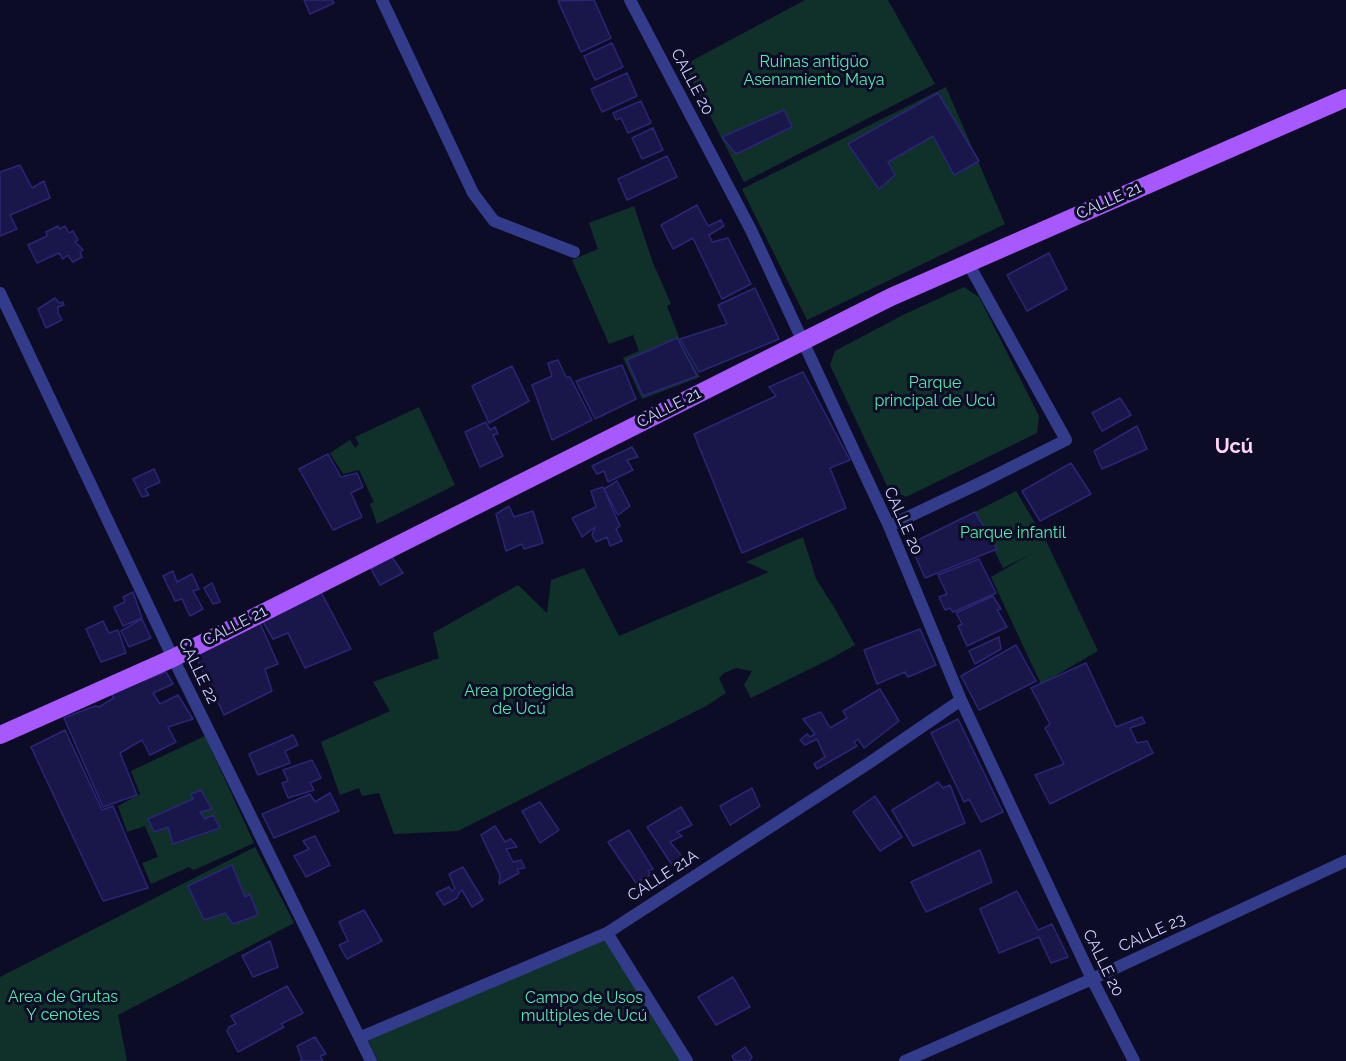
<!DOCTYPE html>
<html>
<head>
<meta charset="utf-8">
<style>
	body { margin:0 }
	canvas { display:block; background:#0d0c26 }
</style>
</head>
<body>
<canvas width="1346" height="1061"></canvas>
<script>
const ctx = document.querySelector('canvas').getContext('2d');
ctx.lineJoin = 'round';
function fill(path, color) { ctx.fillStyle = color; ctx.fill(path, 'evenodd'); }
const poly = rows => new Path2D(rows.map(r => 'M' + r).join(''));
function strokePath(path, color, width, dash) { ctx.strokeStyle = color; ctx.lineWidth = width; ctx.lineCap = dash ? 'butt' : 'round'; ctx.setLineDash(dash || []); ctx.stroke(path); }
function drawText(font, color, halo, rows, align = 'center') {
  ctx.font = font + ' Raleway,sans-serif'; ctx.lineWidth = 6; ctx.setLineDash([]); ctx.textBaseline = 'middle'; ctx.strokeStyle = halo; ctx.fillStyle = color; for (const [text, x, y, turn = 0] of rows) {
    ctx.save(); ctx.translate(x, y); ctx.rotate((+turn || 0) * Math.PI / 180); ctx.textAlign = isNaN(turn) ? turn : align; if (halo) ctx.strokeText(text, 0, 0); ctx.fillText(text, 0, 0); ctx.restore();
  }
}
const green = poly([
	[805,0,888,0,935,84,744,182,684,65],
	[946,87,1005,224,807,320,742,189],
	[634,206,653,263,671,304,667,306,682,345,700,377,642,399,623,358,639,351,633,335,609,344,572,260,598,249,589,223],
	[964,287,979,297,1039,416,1037,433,906,497,888,488,830,365,835,351,903,315],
	[419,407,455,485,377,524,370,504,374,502,359,470,343,474,330,453,350,440,355,448,359,444,355,437],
	[1016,491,1048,545,1098,651,1041,684,991,577,1031,554,1003,568,975,512],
	[803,537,816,579,834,607,855,645,832,658,751,698,744,685,752,671,736,668,724,673,719,678,726,693,706,706,458,831,394,834,379,793,362,796,359,788,340,795,321,742,390,711,373,682,439,658,433,633,518,585,547,613,551,580,584,568,619,636,769,572,746,562],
	[205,736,254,843,194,870,189,867,151,884,142,863,158,857,145,826,127,832,118,806,140,794,131,771],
	[255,847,294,923,118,1015,127,1061,0,1061,0,977],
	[606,939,682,1061,378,1061,368,1040]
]);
const building = poly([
	[304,0,332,0,334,3,310,14,304,0],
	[594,0,611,38,581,52,558,1,594,0],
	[612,43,623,67,595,80,584,56,612,43],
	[627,73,637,96,602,112,591,89,627,73],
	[938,93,979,161,954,175,933,136,888,162,895,175,879,189,848,144,938,93],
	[641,101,651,123,628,133,621,118,616,120,613,113,641,101],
	[784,110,792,127,736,154,722,137,784,110],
	[653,128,663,150,642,159,632,138,653,128],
	[667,156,677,177,627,200,618,179,667,156],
	[20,165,32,188,44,181,50,198,10,215,17,229,0,236,0,172,20,165],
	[697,205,708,226,721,220,724,226,709,235,712,242,728,238,751,284,722,299,693,238,673,249,661,225,697,205],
	[58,226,60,229,65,226,69,233,73,231,78,240,75,242,83,250,80,252,82,257,73,262,68,255,63,259,59,253,37,263,28,245,47,236,46,232,58,226],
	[1049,253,1067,289,1027,311,1007,275,1049,253],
	[755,288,779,339,699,372,680,339,727,324,718,305,755,288],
	[55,298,59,303,63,302,64,305,58,307,58,313,62,320,46,328,38,309,55,298],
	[677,338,697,376,643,396,627,360,677,338],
	[558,360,566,377,570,377,592,420,552,440,532,385,552,376,548,363,558,360],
	[622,365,636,399,595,419,576,381,622,365],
	[512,366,529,401,489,423,472,386,512,366],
	[803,372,850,460,830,468,846,508,742,553,694,434,776,396,769,387,803,372],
	[1120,398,1131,415,1102,431,1092,413,1120,398],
	[486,422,490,430,495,427,498,434,493,435,503,456,480,467,465,432,486,422],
	[1137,426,1147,449,1102,469,1094,451,1137,426],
	[632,447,638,457,627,460,633,470,608,482,604,471,597,474,592,466,632,447],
	[328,454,341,477,357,473,363,487,351,493,362,517,333,530,299,469,328,454],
	[1071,463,1091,494,1040,521,1022,491,1071,463],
	[154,469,160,482,145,489,149,495,142,497,133,479,154,469],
	[617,481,630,506,618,515,604,489,617,481],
	[603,487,620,526,616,529,622,541,610,546,607,537,596,542,592,535,595,527,582,537,572,518,596,507,591,491,603,487],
	[509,506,514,517,533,511,543,543,524,549,522,544,506,551,496,514,509,506],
	[975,512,997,549,925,578,910,544,975,512],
	[391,556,403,573,380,585,371,569,391,556],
	[979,559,996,593,953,612,950,608,945,610,939,597,947,594,938,575,979,559],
	[173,571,177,582,192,574,199,589,193,591,203,609,190,616,182,599,175,601,163,576,173,571],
	[212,583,220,602,213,604,204,588,212,583],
	[133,592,142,618,123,626,114,607,125,602,123,597,133,592],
	[321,592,351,649,305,668,288,633,273,639,262,620,321,592],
	[993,596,1001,609,997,610,1007,627,967,646,958,626,962,624,956,613,993,596],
	[142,619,151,638,129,647,121,631,142,619],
	[103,621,109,633,118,630,126,653,101,662,86,629,103,621],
	[260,623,278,664,265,669,272,691,224,715,195,655,260,623],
	[920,629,936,665,908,677,905,672,877,684,864,650,920,629],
	[999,637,1001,649,975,664,969,651,999,637],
	[1016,645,1036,681,979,710,961,676,1016,645],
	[1086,663,1116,727,1142,717,1145,723,1130,728,1137,743,1147,741,1153,753,1050,804,1035,775,1064,764,1045,728,1050,724,1031,688,1086,663],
	[166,672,173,684,153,693,160,704,178,695,193,719,168,727,176,742,150,755,142,740,120,753,137,795,103,807,64,718,95,706,99,707,114,698,111,693,166,672],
	[880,689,899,721,864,748,858,739,854,742,857,746,817,769,814,764,825,757,817,739,805,745,800,740,807,734,810,737,815,734,803,719,821,712,830,728,847,718,843,711,880,689],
	[958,719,1003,812,981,822,969,799,964,802,931,733,958,719],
	[65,730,102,810,113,806,148,888,103,901,31,747,65,730],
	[293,735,298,745,285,751,290,763,258,775,249,754,293,735],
	[312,760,321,778,310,783,314,790,288,798,282,783,288,781,283,770,312,760],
	[938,782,943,788,950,785,965,823,913,846,892,810,938,782],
	[752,788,760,806,730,825,720,806,752,788],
	[201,790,212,809,200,812,205,819,213,815,220,828,173,844,168,827,154,832,148,819,193,799,191,794,201,790],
	[330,793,339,811,274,838,262,814,310,794,315,802,330,793],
	[875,796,902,837,880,851,853,812,875,796],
	[540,802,559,830,540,843,522,811,540,802],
	[681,807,692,825,677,832,682,836,670,842,685,860,674,868,647,827,681,807],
	[495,826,505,842,511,839,517,847,506,849,513,862,521,860,525,868,517,869,519,873,499,884,500,875,481,835,495,826],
	[629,830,653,869,648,871,650,875,636,883,608,842,629,830],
	[315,836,330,865,306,877,294,856,309,849,303,841,315,836],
	[980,850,992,882,926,912,911,882,980,850],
	[232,865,245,897,250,894,258,915,233,924,225,913,204,920,188,886,232,865],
	[463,867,483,900,472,907,462,890,459,893,457,898,444,905,436,893,449,887,452,891,455,889,449,874,463,867],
	[1017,891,1038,930,1052,924,1068,957,1051,963,1039,937,999,953,980,909,1017,891],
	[364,910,382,941,347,959,339,945,348,941,339,922,364,910],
	[270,941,278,967,253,977,242,956,270,941],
	[733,977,750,1007,716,1025,698,997,733,977],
	[287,986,303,1013,281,1024,284,1027,238,1052,227,1031,229,1027,236,1024,231,1016,287,986],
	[315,1037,326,1054,320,1056,323,1061,300,1061,302,1060,297,1046,315,1037],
	[745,1047,752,1057,749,1061,735,1061,732,1056,745,1047]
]);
const street = poly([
	[382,0,473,193,494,221,574,252],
	[630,0,751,230,889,526,961,700,1092,979,1134,1061],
	[0,293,173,658,371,1061],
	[889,526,982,482,1066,440,968,263],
	[607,933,687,1061],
	[361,1037,607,933,869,763,961,700],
	[905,1061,1092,979,1346,861]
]);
const primary = poly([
	[0,735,173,658,891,297,1346,98]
]);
const parkNames = [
	["Ruinas antigüo",814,62],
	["Asenamiento Maya",814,80],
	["Parque",935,383],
	["principal de Ucú",935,401],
	["Parque infantil",1013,533],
	["Area protegida",519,691],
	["de Ucú",519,709],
	["Area de Grutas",63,997],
	["Y cenotes",63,1015],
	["Campo de Usos",584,998],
	["multiples de Ucú",584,1016]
];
const streetNames = [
	["CALLE 20",692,82,62],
	["CALLE 21",1109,201,-24],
	["CALLE 21",669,408,-27],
	["CALLE 20",903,521,66],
	["CALLE 21",235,626,-27],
	["CALLE 22",198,671,64],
	["CALLE 21A",663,876,-33],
	["CALLE 23",1152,933,-25],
	["CALLE 20",1103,963,64]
];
const quarterNames = [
	["Ucú",1234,447]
];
fill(green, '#0f312a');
fill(building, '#191649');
strokePath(building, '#2a2677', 1.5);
strokePath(street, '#323c8a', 12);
strokePath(primary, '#a858ff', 18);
drawText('16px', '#51ecae', '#0d0c26', parkNames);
drawText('16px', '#d1d3ff', '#0d0c26', streetNames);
drawText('bold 20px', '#ffd3f6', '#0d0c26', quarterNames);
</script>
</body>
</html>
